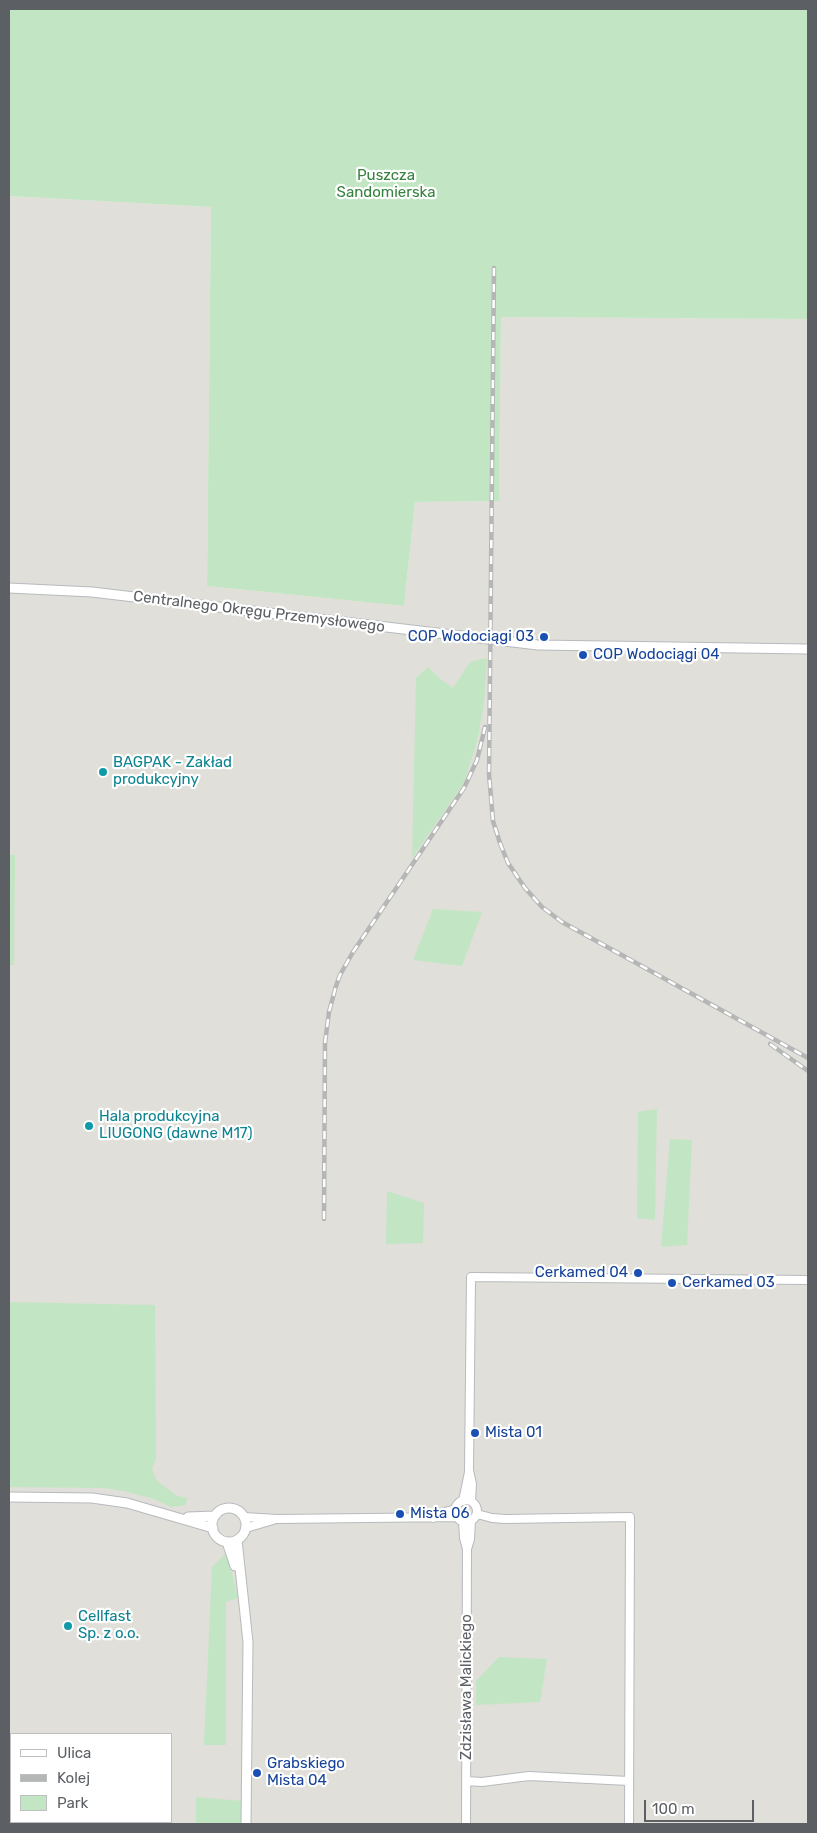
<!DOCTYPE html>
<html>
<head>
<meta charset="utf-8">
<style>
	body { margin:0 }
	#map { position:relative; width:817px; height:1833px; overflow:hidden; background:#efede5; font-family:Rubik,sans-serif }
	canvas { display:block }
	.frame { position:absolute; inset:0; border:10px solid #5c6065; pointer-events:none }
	.legend { position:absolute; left:10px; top:1733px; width:162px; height:90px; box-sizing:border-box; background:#fff; border:1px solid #bebfc1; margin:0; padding:6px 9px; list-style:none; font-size:15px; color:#5c6065 }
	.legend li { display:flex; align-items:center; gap:10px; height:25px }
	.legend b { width:25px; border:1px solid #bebfc1 }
	.scale { position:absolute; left:644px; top:1800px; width:110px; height:22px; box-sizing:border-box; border:2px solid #5c6065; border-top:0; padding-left:6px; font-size:15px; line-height:18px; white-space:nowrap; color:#5c6065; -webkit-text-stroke:4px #fff; paint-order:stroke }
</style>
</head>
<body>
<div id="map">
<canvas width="817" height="1833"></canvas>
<div class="frame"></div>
<ul class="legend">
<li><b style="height:6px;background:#fff"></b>Ulica</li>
<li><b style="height:6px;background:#b5b6b6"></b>Kolej</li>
<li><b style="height:14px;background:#c2e6c3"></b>Park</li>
</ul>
<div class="scale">100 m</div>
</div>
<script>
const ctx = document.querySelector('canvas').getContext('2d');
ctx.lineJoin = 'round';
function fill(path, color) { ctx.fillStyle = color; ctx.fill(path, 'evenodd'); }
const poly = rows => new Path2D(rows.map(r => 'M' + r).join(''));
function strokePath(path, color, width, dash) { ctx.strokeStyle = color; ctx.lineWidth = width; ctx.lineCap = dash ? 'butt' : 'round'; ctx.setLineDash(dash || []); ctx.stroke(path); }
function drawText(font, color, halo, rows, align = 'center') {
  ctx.font = font + ' Rubik,sans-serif'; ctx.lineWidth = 4.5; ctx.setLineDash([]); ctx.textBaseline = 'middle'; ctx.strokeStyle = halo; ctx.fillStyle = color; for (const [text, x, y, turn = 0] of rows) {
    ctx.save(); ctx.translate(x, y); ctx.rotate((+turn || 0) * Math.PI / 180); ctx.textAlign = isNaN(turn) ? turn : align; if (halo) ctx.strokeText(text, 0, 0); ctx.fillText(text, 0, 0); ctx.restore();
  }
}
const industrial = poly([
	[9,196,211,207,207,586,404,606,415,502,499,501,501,317,808,319,808,1824,9,1824],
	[11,1734,171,1734,171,1822,11,1822]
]);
const green = poly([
	[9,9,808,9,808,319,501,317,499,501,415,502,404,606,207,586,211,207,9,196],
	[487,658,484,702,478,738,464,783,412,858,416,678,428,667,439,678,453,688,470,662],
	[9,855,15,855,14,965,9,965],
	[433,909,482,912,462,966,413,960],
	[657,1109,655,1220,637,1218,638,1112],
	[670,1139,692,1140,687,1245,661,1247],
	[387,1191,424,1203,423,1243,386,1244],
	[9,1302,155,1305,156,1458,152,1469,157,1481,177,1496,188,1498,185,1505,171,1507,154,1499,124,1491,104,1488,9,1487],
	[227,1552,238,1598,226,1602,226,1745,204,1745,212,1567],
	[499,1657,547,1659,540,1702,476,1705,476,1681],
	[196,1797,242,1801,241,1824,196,1824]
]);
const minor = poly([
	'455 1511a11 11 0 1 1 22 0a11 11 0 1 1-22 0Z',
	[463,1501,469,1472],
	[471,1501,472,1484,469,1470,471,1277,808,1280],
	[477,1514,492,1518,505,1519,630,1517,629,1824],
	[244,1517,277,1519,458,1517],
	[433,1518,441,1513,456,1509],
	[463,1521,464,1538,467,1549],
	[246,1528,273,1520],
	[466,1781,482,1782,529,1776,629,1781],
	[466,1824,467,1549,470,1539,471,1521]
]);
const tertiary = poly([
	[9,588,92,592,538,645,808,649],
	[9,1497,92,1498,127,1503,213,1528],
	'212 1525a17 17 0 1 1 34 0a17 17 0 1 1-34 0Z',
	[188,1517,215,1516],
	[237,1540,248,1642,246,1824],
	[227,1542,235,1566]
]);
const rail = poly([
	[494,268,489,774,493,821,500,843,508,863,525,888,542,907,562,922,808,1058],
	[770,1044,808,1071],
	[324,1219,325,1043,329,1012,336,986,340,975,353,952,464,788,477,760,485,727]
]);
const markers = [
	[544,637,5,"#1a4fb4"],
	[583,655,5,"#1a4fb4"],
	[103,772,5,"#0f9aa8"],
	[89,1126,5,"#0f9aa8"],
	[638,1273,5,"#1a4fb4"],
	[672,1283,5,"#1a4fb4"],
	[475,1433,5,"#1a4fb4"],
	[400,1514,5,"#1a4fb4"],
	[68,1626,5,"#0f9aa8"],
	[257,1773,5,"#1a4fb4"]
];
const parkNames = [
	["Puszcza",386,176],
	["Sandomierska",386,193]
];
const streetNames = [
	["Centralnego Okręgu Przemysłowego",259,612,7],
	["Zdzisława Malickiego",467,1687,-90]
];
const transitNames = [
	["COP Wodociągi 03",534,637,"right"],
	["COP Wodociągi 04",593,655],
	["Cerkamed 04",628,1273,"right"],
	["Cerkamed 03",682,1283],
	["Mista 01",485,1433],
	["Mista 06",410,1514],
	["Grabskiego",267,1764],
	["Mista 04",267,1781]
];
const cultureNames = [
	["BAGPAK - Zakład",113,763],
	["produkcyjny",113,780],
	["Hala produkcyjna",99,1117],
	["LIUGONG (dawne M17)",99,1134],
	["Cellfast",78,1617],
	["Sp. z o.o.",78,1634]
];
fill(industrial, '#e0dfd9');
fill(green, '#c2e6c3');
strokePath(minor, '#b7babe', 10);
strokePath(tertiary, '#b7babe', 11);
strokePath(minor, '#fff', 8);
strokePath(tertiary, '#fff', 9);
strokePath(rail, '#b5b6b6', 4.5);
strokePath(rail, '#fff', 2.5, [8]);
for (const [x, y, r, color] of markers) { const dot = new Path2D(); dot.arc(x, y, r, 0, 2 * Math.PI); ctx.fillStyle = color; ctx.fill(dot); strokePath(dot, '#fff', 2); }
drawText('15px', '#36823e', '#fff', parkNames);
drawText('15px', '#5c6065', '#fff', streetNames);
drawText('15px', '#164399', '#fff', transitNames, 'left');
drawText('15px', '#0d838f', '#fff', cultureNames, 'left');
</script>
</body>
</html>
